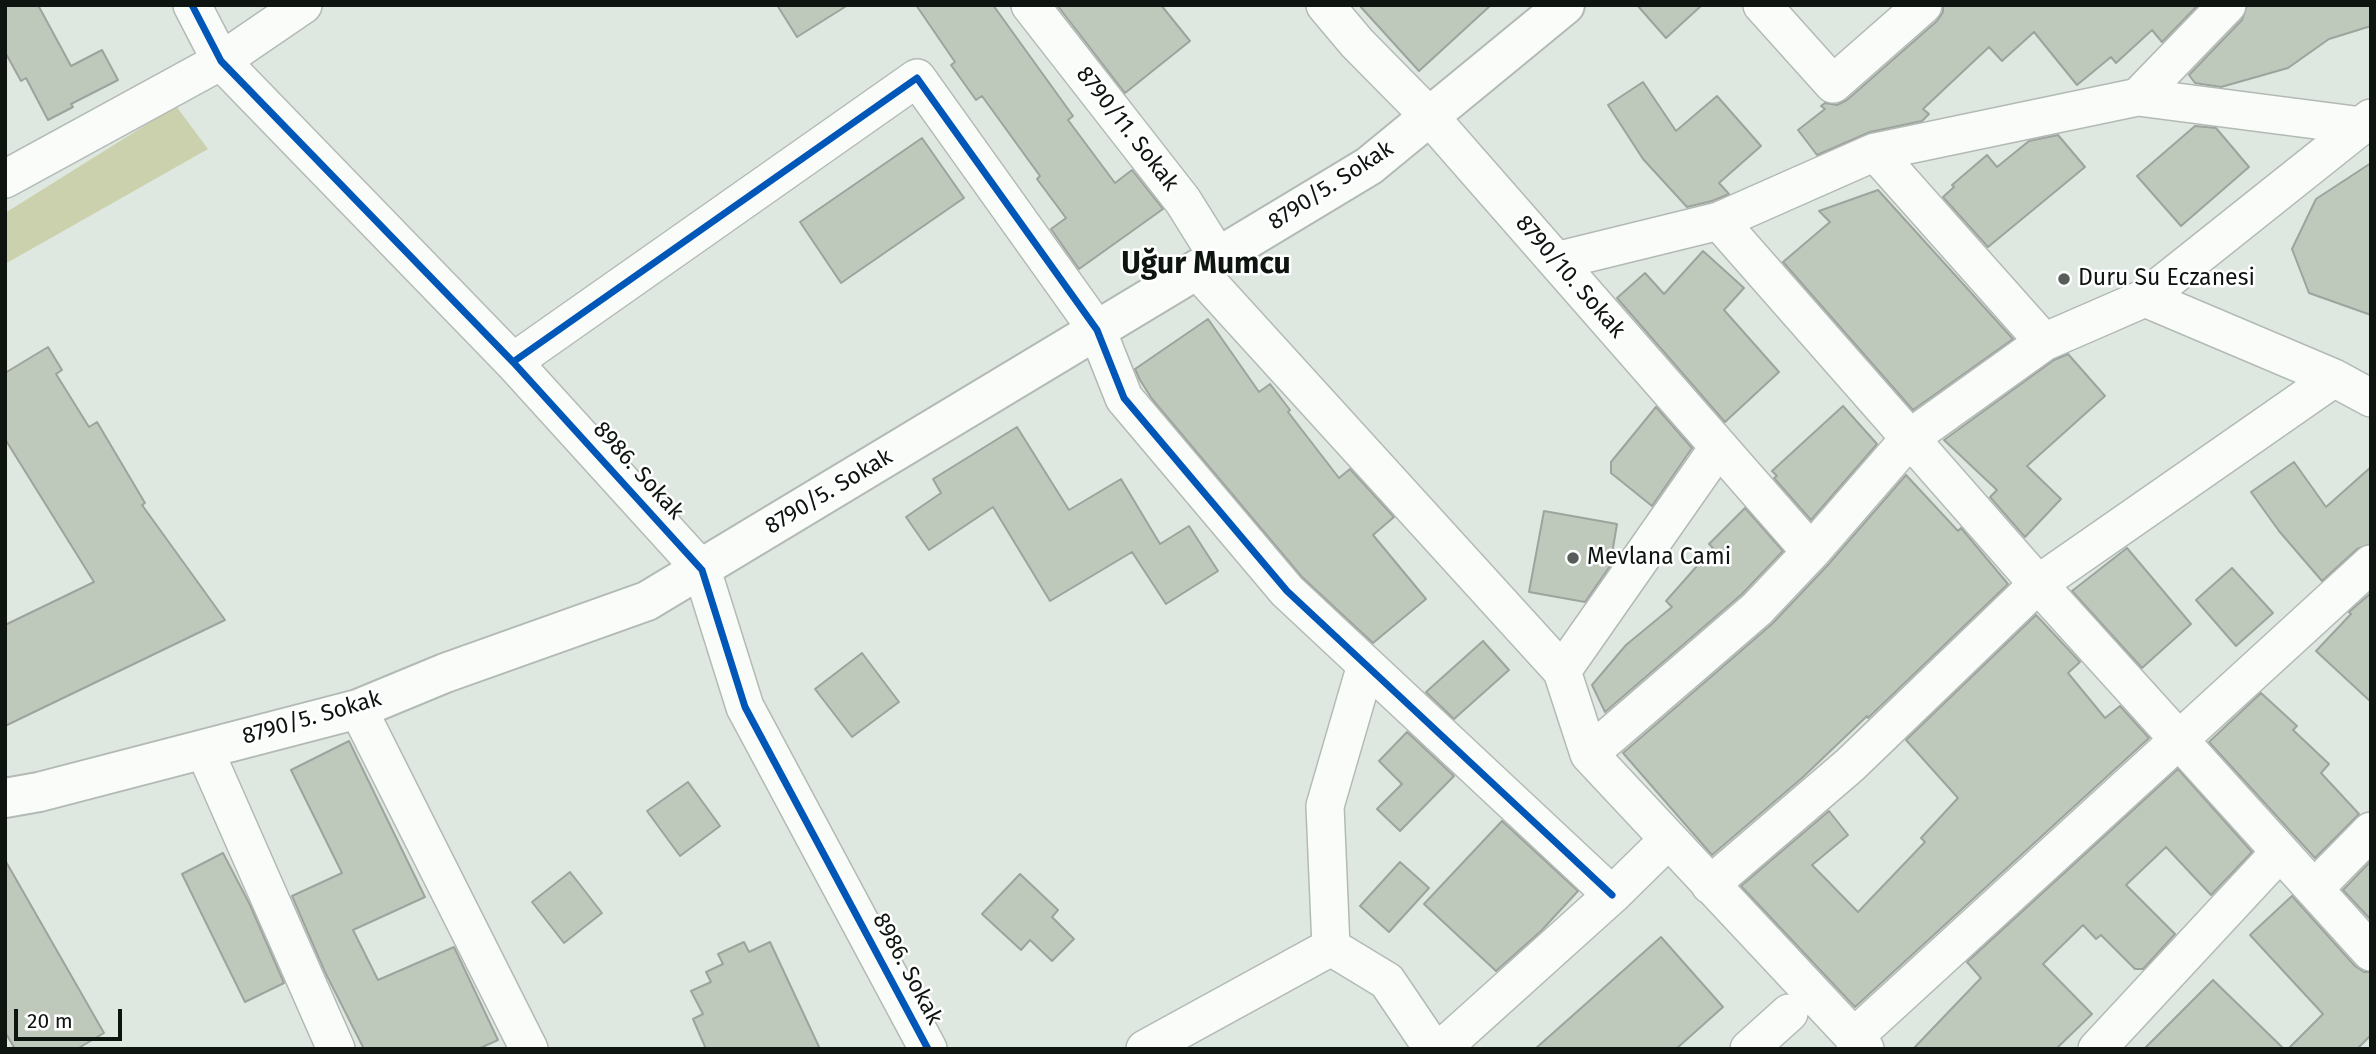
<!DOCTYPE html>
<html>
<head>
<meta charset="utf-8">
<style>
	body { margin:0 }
	#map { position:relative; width:2376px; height:1054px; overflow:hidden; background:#dee8e1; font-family:"Fira Sans",sans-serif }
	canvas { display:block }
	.frame { position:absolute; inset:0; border:7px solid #0e1410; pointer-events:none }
	.scale { position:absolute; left:14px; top:1009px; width:108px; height:32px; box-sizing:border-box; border:4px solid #0e1410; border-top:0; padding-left:9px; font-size:21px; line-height:24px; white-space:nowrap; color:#0e1410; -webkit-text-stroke:5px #fff; paint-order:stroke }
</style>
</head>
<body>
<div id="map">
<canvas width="2376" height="1054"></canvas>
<div class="frame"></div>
<div class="scale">20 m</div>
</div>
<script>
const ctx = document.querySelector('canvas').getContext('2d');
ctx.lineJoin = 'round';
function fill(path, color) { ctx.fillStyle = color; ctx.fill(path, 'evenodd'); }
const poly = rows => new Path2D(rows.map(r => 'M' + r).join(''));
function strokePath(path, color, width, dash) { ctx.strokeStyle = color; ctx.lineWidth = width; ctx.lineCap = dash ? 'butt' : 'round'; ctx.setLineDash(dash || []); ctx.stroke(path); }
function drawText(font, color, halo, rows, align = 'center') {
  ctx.font = font + ' "Fira Sans",sans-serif'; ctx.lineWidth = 5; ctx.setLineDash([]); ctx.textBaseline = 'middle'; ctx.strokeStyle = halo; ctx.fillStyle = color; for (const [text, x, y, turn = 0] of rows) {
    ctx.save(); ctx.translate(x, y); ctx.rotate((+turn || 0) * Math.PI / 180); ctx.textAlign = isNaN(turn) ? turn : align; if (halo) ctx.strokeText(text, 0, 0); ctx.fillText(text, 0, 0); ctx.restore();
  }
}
const green = poly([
	[176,106,208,149,5,264,5,213]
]);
const building = poly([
	[5,5,38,5,71,66,102,50,118,80,71,104,73,107,48,120,26,78,21,81,5,52,5,5],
	[777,5,848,5,797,37,777,5],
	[916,5,993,5,1073,116,1068,120,1115,183,1132,170,1163,209,1079,269,1051,229,1066,218,1037,179,1040,176,982,96,976,100,951,65,955,62,916,5],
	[1057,5,1161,5,1190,41,1125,93,1057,5],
	[1359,5,1491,5,1419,71,1359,5],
	[1637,5,1702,5,1666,38,1637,5],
	[1943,5,2198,5,2162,42,2152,30,2116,63,2111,57,2077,85,2034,32,2002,61,1989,47,1923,109,1929,114,1922,121,1870,132,1817,155,1798,130,1825,109,1821,106,1825,103,1837,105,1847,100,1937,21,1943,12,1943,5],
	[2247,5,2371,5,2371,26,2329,39,2288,68,2221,87,2195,83,2189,75,2242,20,2247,5],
	[1643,82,1676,131,1717,96,1761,146,1719,183,1729,194,1712,201,1687,207,1643,159,1608,105,1643,82],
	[2195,126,2216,128,2249,167,2181,226,2137,176,2195,126],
	[2058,135,2085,167,1988,247,1943,197,1954,187,1952,185,1987,155,1997,167,2029,141,2058,135],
	[922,138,964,198,841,283,800,222,922,138],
	[2371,163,2371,315,2309,293,2292,249,2316,199,2371,163],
	[1878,190,2013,339,1913,410,1783,262,1830,222,1819,211,1878,190],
	[1703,251,1744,288,1724,310,1779,372,1725,422,1617,298,1645,273,1664,294,1703,251],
	[1208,319,1259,392,1270,384,1290,410,1288,412,1339,478,1350,469,1394,517,1373,535,1426,599,1373,643,1302,577,1152,399,1140,380,1135,369,1208,319],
	[48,347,62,370,56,374,89,427,97,422,145,503,142,505,225,620,5,726,5,625,94,582,5,439,5,373,48,347],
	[2068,354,2105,396,2027,466,2061,499,2025,537,1990,497,1997,490,1944,440,2054,360,2068,354],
	[1843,406,1877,444,1811,520,1774,478,1777,476,1772,471,1843,406],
	[1656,407,1692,448,1652,506,1611,473,1611,462,1656,407],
	[1017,427,1069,510,1121,479,1160,544,1189,526,1218,571,1166,604,1132,552,1050,601,993,507,929,550,906,517,941,493,933,479,1017,427],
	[2294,462,2326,507,2371,467,2371,544,2357,549,2322,581,2279,531,2251,492,2294,462],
	[1906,475,1958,531,1961,528,2008,584,1868,718,1867,716,1802,778,1712,855,1623,753,1772,624,1827,566,1906,475],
	[1745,508,1783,551,1742,594,1605,712,1592,685,1626,645,1672,607,1666,601,1713,548,1709,544,1745,508],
	[1544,511,1617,524,1610,566,1585,602,1529,592,1544,511],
	[2127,548,2191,624,2142,668,2072,591,2127,548],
	[2232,568,2273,613,2236,646,2196,600,2232,568],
	[2371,593,2371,702,2316,651,2351,614,2349,612,2371,593],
	[2036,615,2080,662,2068,673,2105,718,2120,706,2149,738,1855,1007,1741,886,1829,811,1848,835,1812,865,1858,912,1925,842,1921,838,1958,798,1906,740,2036,615],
	[1483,641,1509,670,1454,719,1426,692,1483,641],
	[862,653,899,702,852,737,815,689,862,653],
	[2261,693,2297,726,2293,730,2329,764,2321,773,2359,814,2315,858,2209,742,2261,693],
	[1407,732,1454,776,1400,831,1377,809,1402,784,1379,761,1407,732],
	[349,741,425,897,353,930,378,980,454,947,498,1040,478,1049,364,1049,325,972,292,896,342,873,291,770,349,741],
	[2178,769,2252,852,2211,895,2166,847,2126,885,2175,934,2143,969,2135,969,2101,935,2096,939,2083,925,2043,964,2092,1014,2056,1049,1913,1049,1981,978,1967,962,2178,769],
	[688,782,720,826,680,856,647,811,688,782],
	[1502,821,1578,891,1541,931,1496,971,1424,904,1502,821],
	[223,853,250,905,284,983,245,1002,182,874,223,853],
	[5,860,104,1033,77,1049,15,1049,5,1032,5,860],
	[2371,861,2371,920,2343,890,2371,861],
	[1400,862,1429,888,1389,932,1360,906,1400,862],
	[570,872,602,913,564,943,532,902,570,872],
	[1020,874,1058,910,1052,917,1074,939,1052,961,1030,940,1021,950,982,914,1020,874],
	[2292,896,2355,966,2364,972,2371,972,2371,1035,2357,1049,2288,1049,2323,1014,2250,935,2292,896],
	[1661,937,1723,1007,1676,1049,1535,1049,1661,937],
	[744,942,749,952,770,942,820,1049,706,1049,693,1019,703,1014,691,991,711,982,706,972,723,964,718,954,744,942],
	[2213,980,2284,1049,2144,1049,2213,980]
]);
const minor = poly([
	[192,5,221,61,513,362,702,570,745,707,928,1049],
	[1030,5,1183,201,1218,257],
	[1325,5,1357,43,1430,117,1811,552],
	[1762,5,1833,84,1923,5],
	[2138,97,2227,5],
	[1875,152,2044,342],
	[5,179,221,61,303,5],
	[1719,221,2038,584,2371,952],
	[1556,261,1719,221,1875,152,2138,97,2362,126],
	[1197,270,1562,671],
	[2145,298,2334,378,2371,398],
	[513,362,917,78,1097,330,1124,398,1287,591,1612,895],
	[1718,448,1562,671,1589,754,1865,1049],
	[358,709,529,1049],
	[204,749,336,1049],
	[1589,754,1757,609,1811,552,1910,438,2044,342,2145,298,2371,118],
	[1710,885,1850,765,2038,584,2334,378],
	[2314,889,2371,831],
	[1331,947,1387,981,1433,1049],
	[1853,1038,2371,564],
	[1145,1049,1331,947,1325,806,1366,665],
	[1441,1049,1612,895,1668,840],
	[1749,1049,1789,1013],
	[2097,1049,2280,852]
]);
const major = poly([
	[5,798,39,792,358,709,445,673,647,601,1369,166,1565,5]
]);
const cycleway = poly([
	[192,5,221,61,513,362,702,570,745,707,928,1049],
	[513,362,917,78,1097,330,1124,398,1287,591,1612,895]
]);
const markers = [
	[2064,279,7,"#575e59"],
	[1573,558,7,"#575e59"]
];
const streetNames = [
	["8790/11. Sokak",1127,129,52],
	["8790/5. Sokak",1331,186,-33],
	["8790/10. Sokak",1570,277,49],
	["8986. Sokak",638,471,48],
	["8790/5. Sokak",829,492,-31],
	["8790/5. Sokak",312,718,-16],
	["8986. Sokak",907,969,62]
];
const poiNames = [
	["Duru Su Eczanesi",2078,279],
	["Mevlana Cami",1587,558]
];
const districtNames = [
	["Uğur Mumcu",1206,265]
];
fill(green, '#cbd1ad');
fill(building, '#bec9bc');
strokePath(building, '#9da39d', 2);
strokePath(minor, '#b3bab6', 40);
strokePath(major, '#b3bab6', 42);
strokePath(minor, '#fafcfa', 37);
strokePath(major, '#fafcfa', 38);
strokePath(cycleway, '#0057b8', 7);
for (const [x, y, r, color] of markers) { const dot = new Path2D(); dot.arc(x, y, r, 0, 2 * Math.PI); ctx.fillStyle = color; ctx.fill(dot); strokePath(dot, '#fff', 2.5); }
drawText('23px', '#0e1410', '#fff', streetNames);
drawText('23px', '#0e1410', '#fff', poiNames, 'left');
drawText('bold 30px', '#0e1410', '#fff', districtNames);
</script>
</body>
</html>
